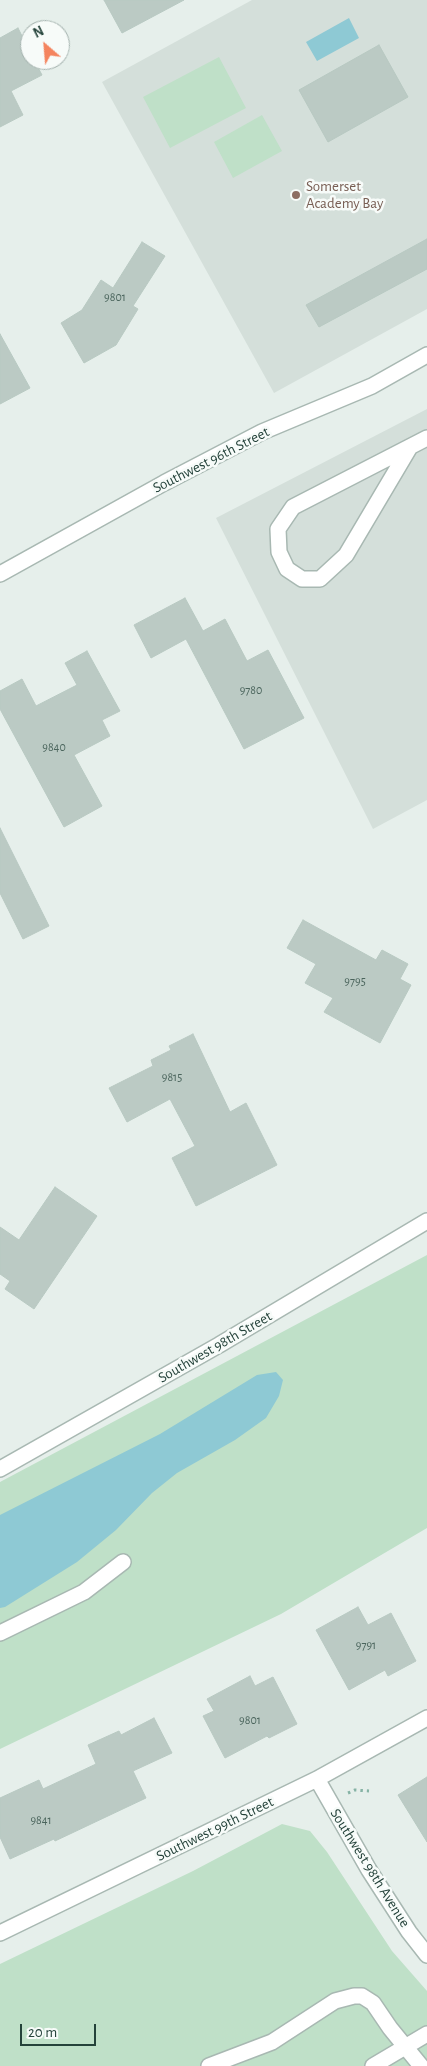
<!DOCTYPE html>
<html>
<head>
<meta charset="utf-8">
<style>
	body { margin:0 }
	#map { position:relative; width:427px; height:2066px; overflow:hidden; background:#e6efeb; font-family:"Alegreya Sans",sans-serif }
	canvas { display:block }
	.north { position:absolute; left:20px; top:20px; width:50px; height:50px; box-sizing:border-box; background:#f7fbf9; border:1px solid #a3b1ad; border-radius:50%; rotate:333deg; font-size:14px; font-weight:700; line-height:20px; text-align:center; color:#24423a }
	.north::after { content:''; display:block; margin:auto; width:18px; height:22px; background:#f4845f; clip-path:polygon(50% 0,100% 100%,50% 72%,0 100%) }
	.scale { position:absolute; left:20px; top:2024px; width:76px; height:22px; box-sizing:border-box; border:2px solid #24423a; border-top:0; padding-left:6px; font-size:15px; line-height:18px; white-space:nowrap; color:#24423a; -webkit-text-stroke:4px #f7fbf9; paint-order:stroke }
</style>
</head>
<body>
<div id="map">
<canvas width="427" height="2066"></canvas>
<div class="north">N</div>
<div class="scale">20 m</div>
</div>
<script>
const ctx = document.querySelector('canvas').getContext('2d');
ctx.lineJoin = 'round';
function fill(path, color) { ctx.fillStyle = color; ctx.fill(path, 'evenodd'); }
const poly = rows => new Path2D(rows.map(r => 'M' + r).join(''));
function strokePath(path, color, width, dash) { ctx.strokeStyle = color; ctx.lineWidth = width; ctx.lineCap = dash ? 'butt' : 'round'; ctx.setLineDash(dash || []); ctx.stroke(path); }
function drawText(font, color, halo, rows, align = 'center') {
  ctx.font = font + ' "Alegreya Sans",sans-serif'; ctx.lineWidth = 5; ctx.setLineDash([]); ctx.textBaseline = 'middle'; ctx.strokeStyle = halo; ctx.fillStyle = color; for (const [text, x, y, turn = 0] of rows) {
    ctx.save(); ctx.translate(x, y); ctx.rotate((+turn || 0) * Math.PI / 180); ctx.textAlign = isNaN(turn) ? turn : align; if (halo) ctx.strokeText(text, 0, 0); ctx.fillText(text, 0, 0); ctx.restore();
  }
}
const built = poly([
	[252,0,427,0,427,309,274,393,102,82],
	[427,409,427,800,373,829,216,518]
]);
const green = poly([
	[219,57,246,108,170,148,143,97],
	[262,115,282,151,233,178,214,142],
	[427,1255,427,1528,281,1614,0,1749,0,1482],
	[282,1824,310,1831,327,1852,392,1951,427,1991,427,2066,0,2066,0,1964,193,1871]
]);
const water = poly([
	[349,18,359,38,317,61,306,42],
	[276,1372,283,1380,279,1396,266,1418,235,1440,177,1473,152,1493,116,1530,77,1562,5,1607,0,1608,0,1515,160,1434,257,1375]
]);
const building = poly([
	[104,0,184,0,122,33,104,0],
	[18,28,30,52,30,60,34,60,42,75,11,91,23,115,0,127,0,38,18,28],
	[379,45,408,97,328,142,299,90,379,45],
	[427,239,427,269,319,327,306,305,427,239],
	[142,242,165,256,133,306,138,309,116,345,84,363,61,323,82,310,101,280,113,288,142,242],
	[0,334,30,388,0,404,0,334],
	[185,598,203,631,225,619,247,661,268,650,304,718,244,749,186,639,151,658,134,625,185,598],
	[87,651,120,711,102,720,110,736,74,755,102,806,64,827,0,709,0,691,22,679,36,706,77,685,65,663,87,651],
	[0,828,49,926,23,939,0,893,0,828],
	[303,920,376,960,382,950,408,964,400,979,411,985,380,1043,324,1012,333,998,305,983,316,964,287,948,303,920],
	[193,1034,230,1112,246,1103,277,1165,196,1206,172,1158,195,1146,170,1099,127,1122,109,1088,153,1066,151,1060,171,1050,169,1046,193,1034],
	[55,1187,97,1216,34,1309,5,1289,10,1281,0,1274,0,1227,19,1240,55,1187],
	[358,1607,368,1625,391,1613,416,1661,388,1676,385,1670,349,1690,316,1630,358,1607],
	[250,1676,255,1686,273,1677,297,1724,269,1738,267,1736,225,1758,203,1716,214,1711,207,1699,250,1676],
	[154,1718,172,1753,133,1771,146,1798,55,1841,54,1839,10,1859,0,1837,0,1798,39,1780,43,1789,96,1764,88,1745,119,1731,121,1735,154,1718],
	[427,1777,427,1842,398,1795,427,1777]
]);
const path = poly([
	[348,1793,355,1790,369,1791]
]);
const minor = poly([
	[410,447,346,555,320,579,302,579,287,569,279,552,278,529,293,507,427,438],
	[0,574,164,483,262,432,372,386,427,355],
	[0,1469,219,1345,427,1221],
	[0,1633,84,1592,123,1562],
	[317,1779,369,1870,409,1932,427,1955],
	[0,1933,317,1779,427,1718],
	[209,2066,272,2042,335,2001,354,1996,362,1996,373,2003,390,2028,421,2066],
	[373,2066,427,2034]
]);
const markers = [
	[296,195,5,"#8d6e63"]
];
const numberNames = [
	["9801",115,297],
	["9780",251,690],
	["9840",54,747],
	["9795",355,981],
	["9815",172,1077],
	["9791",366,1645],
	["9801",250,1720],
	["9841",41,1820]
];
const educationNames = [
	["Somerset",306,186],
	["Academy Bay",306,203]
];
const streetNames = [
	["Southwest 96th Street",211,460,-27],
	["Southwest 98th Street",215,1347,-30],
	["Southwest 99th Street",215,1829,-26],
	["Southwest 98th Avenue",370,1868,58]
];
fill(built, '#d4dfda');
fill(green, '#bfe0c8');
fill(water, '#8ec9d4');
fill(building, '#bbcac4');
strokePath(building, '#b8c9c2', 1);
strokePath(minor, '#a8b8b2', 18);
strokePath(path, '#86b3a5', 3, [2.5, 4]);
strokePath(minor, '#fff', 15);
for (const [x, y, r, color] of markers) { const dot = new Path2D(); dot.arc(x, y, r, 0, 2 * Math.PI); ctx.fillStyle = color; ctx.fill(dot); strokePath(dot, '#f7fbf9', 2); }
drawText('12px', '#4a645c', null, numberNames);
drawText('15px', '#785e54', '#f7fbf9', educationNames, 'left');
drawText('15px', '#24423a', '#f7fbf9', streetNames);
</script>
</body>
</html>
